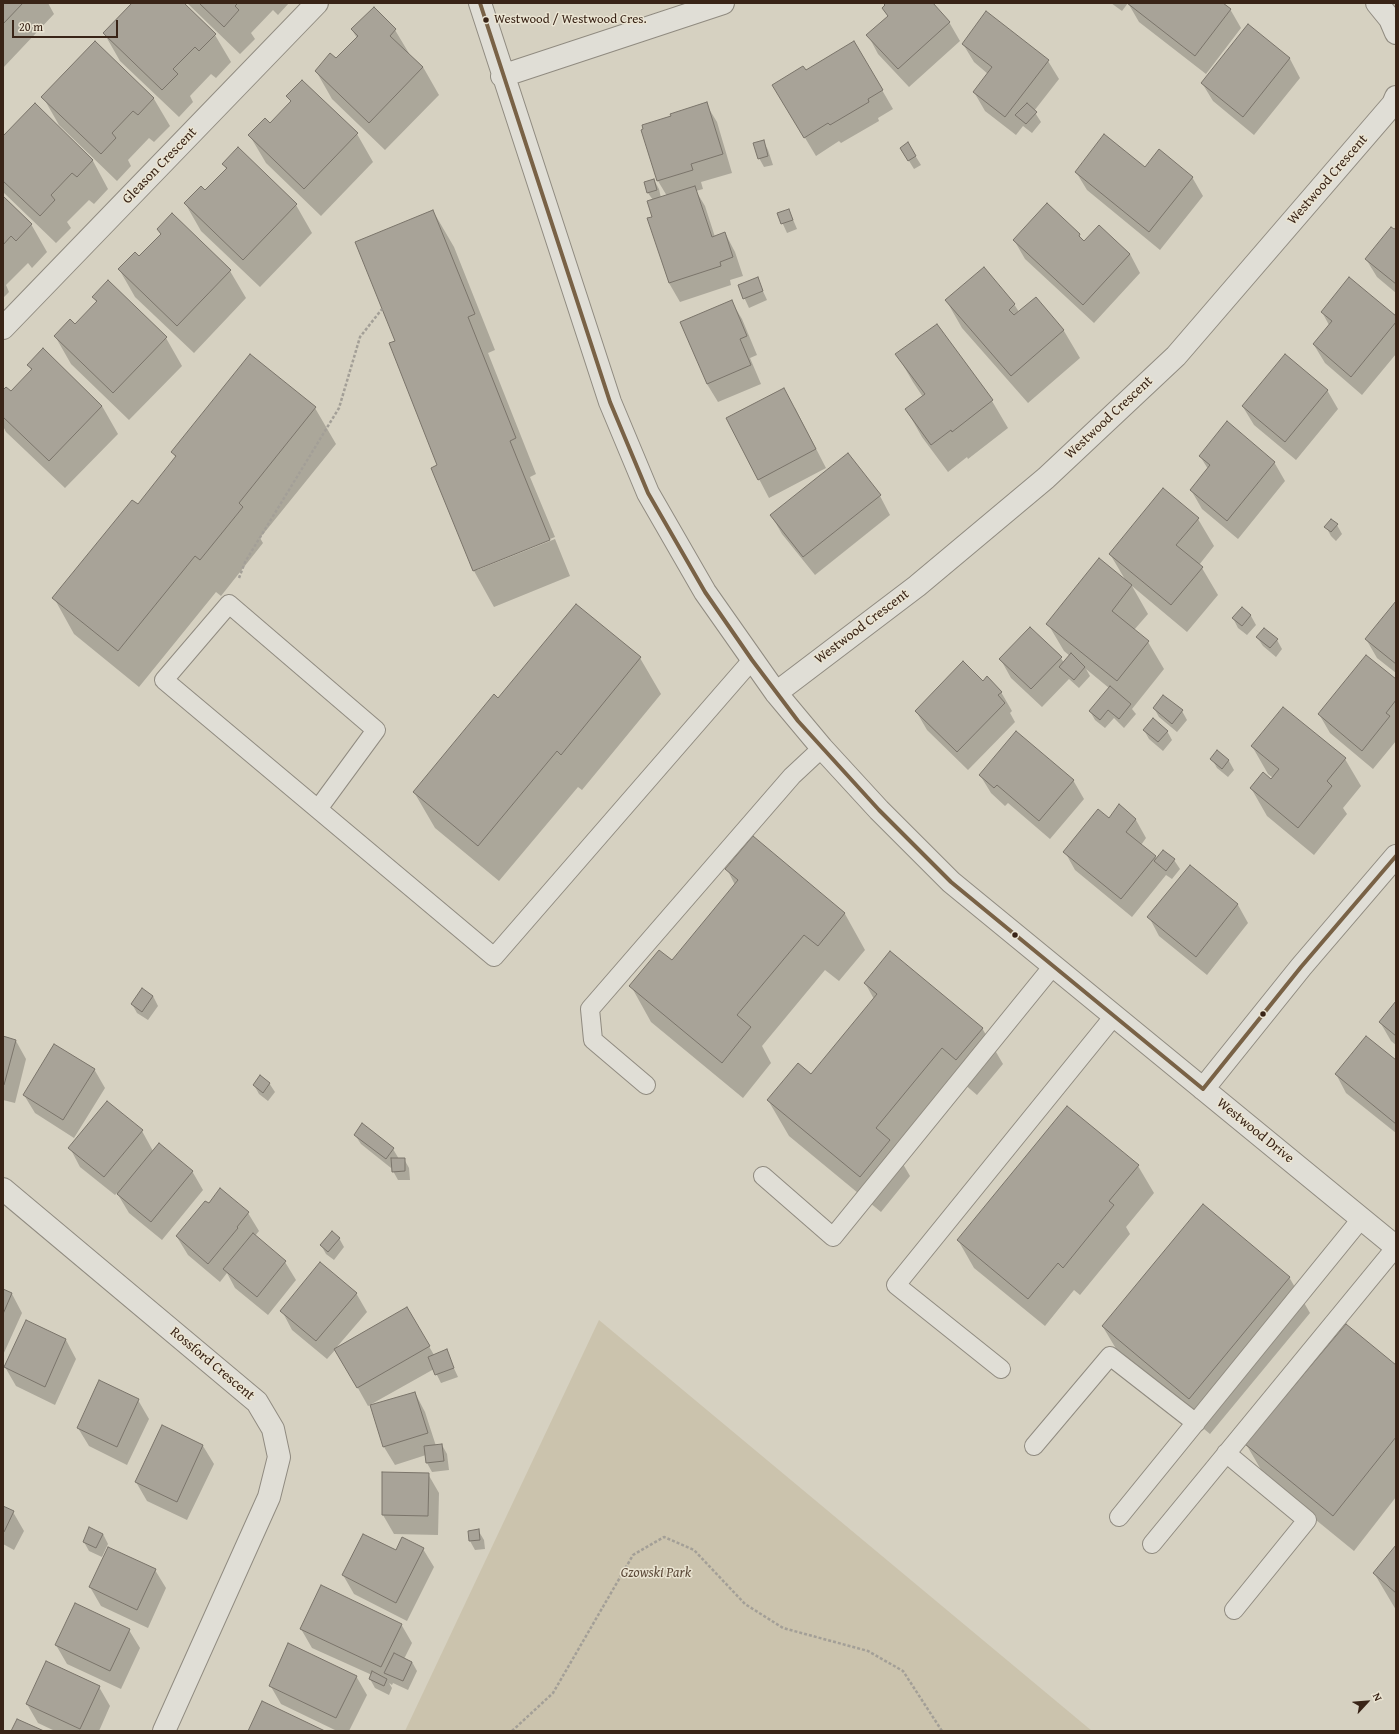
<!DOCTYPE html>
<html>
<head>
<meta charset="utf-8">
<style>
	body { margin:0 }
	#map { position:relative; width:1399px; height:1734px; overflow:hidden; background:#d6d1c1; font-family:"Gentium Book Plus",serif }
	canvas { display:block }
	.frame { position:absolute; inset:0; border:4px solid #392417; pointer-events:none }
	.north { position:absolute; left:1347px; top:1682px; width:40px; height:40px; -webkit-text-stroke:3px #eae4d2; paint-order:stroke; rotate:64deg; font-size:11px; font-weight:700; line-height:16px; text-align:center; color:#392417 }
	.north::after { content:''; display:block; margin:auto; width:14px; height:18px; background:#392417; clip-path:polygon(50% 0,100% 100%,50% 72%,0 100%) }
	.scale { position:absolute; left:12px; top:20px; width:106px; height:18px; box-sizing:border-box; border:2px solid #392417; border-top:0; padding-left:5px; font-size:12px; line-height:14px; white-space:nowrap; color:#392417; -webkit-text-stroke:3px #eae4d2; paint-order:stroke }
</style>
</head>
<body>
<div id="map">
<canvas width="1399" height="1734"></canvas>
<div class="frame"></div>
<div class="north">N</div>
<div class="scale">20 m</div>
</div>
<script>
const ctx = document.querySelector('canvas').getContext('2d');
ctx.lineJoin = 'round';
function fill(path, color) { ctx.fillStyle = color; ctx.fill(path, 'evenodd'); }
const poly = rows => new Path2D(rows.map(r => 'M' + r).join(''));
function strokePath(path, color, width, dash) { ctx.strokeStyle = color; ctx.lineWidth = width; ctx.lineCap = dash ? 'butt' : 'round'; ctx.setLineDash(dash || []); ctx.stroke(path); }
function drawText(font, color, halo, rows, align = 'center') {
  ctx.font = font + ' "Gentium Book Plus",serif'; ctx.lineWidth = 3; ctx.setLineDash([]); ctx.textBaseline = 'middle'; ctx.strokeStyle = halo; ctx.fillStyle = color; for (const [text, x, y, turn = 0] of rows) {
    ctx.save(); ctx.translate(x, y); ctx.rotate((+turn || 0) * Math.PI / 180); ctx.textAlign = isNaN(turn) ? turn : align; if (halo) ctx.strokeText(text, 0, 0); ctx.fillText(text, 0, 0); ctx.restore();
  }
}
const green = poly([
	[599,1320,1092,1731,405,1731]
]);
const shadow = poly([
	[3,3,48,3,54,14,3,68],
	[134,3,182,3,215,35,231,62,216,78,211,74,190,96,193,102,179,117,120,61,104,33],
	[187,3,289,3,278,15,273,10,251,33,255,39,240,54],
	[884,3,932,3,949,22,960,41,909,87,878,54,868,35,888,17,883,8,886,6],
	[1111,3,1128,3,1122,11],
	[1128,3,1222,3,1230,9,1241,28,1206,74,1139,22],
	[374,9,395,30,410,55,423,67,439,95,385,150,332,99,316,71,336,60,357,38,352,30],
	[1248,25,1290,59,1300,78,1254,135,1213,101,1202,83],
	[95,42,154,99,170,126,154,142,149,138,128,160,131,166,117,181,59,125,43,97],
	[963,44,1048,61,1059,79,1034,111,1041,122,1032,133,1023,126,1016,135,985,111,974,92,988,74,974,62],
	[806,71,882,90,893,109,878,118,879,121,841,143,839,141,816,156,784,103],
	[302,81,357,134,373,162,321,216,266,163,250,136,270,124,291,102,288,96],
	[706,104,717,122,732,173,701,182,703,189,696,191,705,206,715,237,725,233,735,252,743,276,730,280,731,285,680,302,669,283,649,219,653,217,653,200,648,193,654,180,659,189,661,198,667,196,658,181,642,130],
	[35,105,93,161,108,189,94,204,89,200,67,222,71,228,56,243,3,192,3,137],
	[763,141,768,150,773,165,764,167,759,158],
	[908,144,921,165,914,169,901,148],
	[238,149,296,205,312,233,260,287,201,231,185,203,205,192,227,170,223,164],
	[1145,168,1192,177,1203,196,1160,250,1087,190,1076,172],
	[3,197,31,224,47,252,32,268,28,263,6,285,9,292,3,298],
	[789,210,797,229,787,233,778,213],
	[433,211,454,247,495,350,488,353,536,474,530,477,555,537,477,568,477,570,555,539,570,576,494,607,474,571,396,341],
	[158,229,230,271,246,298,194,353,135,297,119,269,140,258,161,235],
	[1396,229,1396,293,1377,277,1366,259],
	[1079,235,1083,241,1130,254,1140,273,1094,323,1025,259,1014,240],
	[757,278,767,300,749,308,739,286],
	[93,297,166,338,182,366,129,420,71,364,55,336,75,325,97,303],
	[1035,298,1064,331,1080,358,1028,403,962,328,946,300,1014,304,1019,312],
	[731,301,742,319,757,355,750,358,761,384,718,402,707,384],
	[1322,312,1396,318,1396,354,1362,395,1325,363,1314,345,1329,325],
	[897,355,992,401,1008,428,968,459,967,457,948,472,922,437,906,409,923,397,913,382],
	[28,365,102,406,118,434,65,488,6,432,3,426,3,391,11,393,32,371],
	[1327,390,1338,409,1296,460,1254,425,1243,407],
	[315,408,336,444,260,538,263,543,221,596,216,592,139,687,74,634,54,598,138,506,176,458,172,452],
	[795,408,826,468,769,498,759,479],
	[1200,456,1274,462,1285,481,1238,539,1202,509,1191,490,1208,469],
	[880,496,890,515,815,575,782,534,771,515],
	[1198,519,1214,546,1199,565,1202,568,1218,595,1187,632,1132,586,1148,614,1134,630,1148,642,1164,669,1132,709,1136,714,1124,728,1114,718,1105,728,1095,720,1090,711,1109,688,1086,669,1090,676,1079,688,1069,679,1042,707,1011,678,1001,660,1030,628,1061,658,1064,663,1070,656,1064,651,1048,624,1126,581,1110,554],
	[1337,525,1342,534,1336,541,1331,536,1326,527],
	[1396,603,1396,673,1377,658,1366,639],
	[576,605,640,658,661,694,582,790,578,787,499,881,435,828,414,792,498,699],
	[1242,608,1251,616,1256,625,1247,635,1238,628,1233,618],
	[1257,637,1277,640,1282,649,1276,657,1263,646],
	[1396,680,1396,741,1373,769,1330,733,1319,714],
	[983,682,1001,692,1012,711,1010,713,1015,722,968,770,927,730,916,711],
	[1154,708,1182,711,1187,720,1177,732,1159,717],
	[1144,730,1167,731,1172,740,1163,751,1149,739],
	[1252,746,1345,759,1361,786,1343,808,1347,814,1314,855,1267,816,1251,788,1271,781,1273,778,1268,774],
	[1217,752,1229,761,1234,770,1228,777,1217,768,1212,759],
	[980,775,1073,780,1084,799,1050,839,1008,803,1005,806,991,793],
	[1119,806,1136,820,1146,838,1141,845,1155,856,1157,860,1163,851,1174,860,1180,869,1172,879,1166,875,1132,917,1075,870,1065,852,1109,819],
	[727,869,845,914,865,950,839,981,825,970,762,1046,771,1063,743,1098,651,1022,631,986,672,962,735,885],
	[1238,905,1248,923,1207,975,1159,936,1149,917],
	[865,983,982,1028,1003,1064,977,1095,963,1083,900,1159,910,1176,881,1212,789,1136,768,1100,811,1075,874,999],
	[142,989,153,996,158,1006,148,1020,137,1013,132,1004],
	[1396,1002,1396,1045,1391,1041,1380,1022],
	[3,1037,16,1041,26,1059,15,1103,3,1100],
	[1396,1062,1396,1133,1346,1093,1336,1074],
	[94,1069,105,1088,74,1138,35,1113,24,1095],
	[269,1083,275,1092,268,1101,259,1094,254,1085],
	[142,1131,153,1151,192,1171,203,1190,162,1240,129,1213,117,1193,115,1195,80,1167,70,1148],
	[355,1135,393,1149,399,1159,404,1159,409,1168,410,1180,398,1180,393,1171,392,1166,391,1168,361,1144],
	[1138,1166,1154,1193,1126,1227,1130,1234,1080,1295,1074,1290,1045,1326,974,1268,958,1240],
	[209,1205,248,1213,259,1231,255,1236,285,1262,296,1280,268,1315,235,1288,227,1273,220,1282,188,1255,177,1237],
	[339,1238,344,1247,334,1260,326,1254,321,1245],
	[1289,1277,1310,1313,1210,1434,1124,1362,1103,1327],
	[3,1290,12,1294,22,1313,3,1355],
	[356,1293,367,1312,336,1348,407,1308,434,1355,446,1351,458,1377,441,1383,434,1369,368,1406,336,1349,327,1359,292,1330,282,1311],
	[26,1322,66,1340,76,1359,55,1405,16,1386,5,1367],
	[1396,1366,1396,1497,1354,1551,1267,1480,1246,1444],
	[415,1393,425,1412,436,1446,442,1445,447,1454,449,1470,432,1472,427,1463,426,1455,395,1465,384,1447],
	[138,1400,149,1419,127,1465,89,1446,78,1428],
	[162,1427,203,1446,214,1464,187,1520,147,1501,136,1482],
	[383,1473,428,1474,439,1493,438,1535,394,1534,383,1515],
	[3,1507,13,1512,24,1531,14,1550,3,1544],
	[478,1530,484,1540,485,1549,475,1550,470,1541,469,1531],
	[103,1534,108,1544,102,1557,89,1551,84,1542],
	[1396,1547,1396,1610,1374,1573],
	[423,1549,434,1567,407,1621,354,1594,343,1575,396,1552],
	[155,1570,166,1588,148,1628,101,1606,90,1587],
	[401,1624,412,1643,404,1659,412,1662,417,1671,408,1690,393,1683,392,1685,389,1683,392,1688,389,1695,375,1688,370,1679,372,1675,312,1648,301,1629],
	[129,1630,140,1648,121,1689,67,1664,56,1645],
	[356,1676,367,1695,349,1731,337,1731,281,1704,270,1685],
	[99,1687,110,1706,99,1731,55,1731,38,1723,27,1704]
]);
const building = poly([
	[3,3,23,3,3,24,3,3],
	[132,3,184,3,216,34,199,51,195,47,173,69,178,74,162,90,103,33,132,3],
	[199,3,238,3,235,6,239,10,224,27,199,3],
	[883,3,933,3,950,22,898,69,866,35,888,16,882,8,885,5,883,3],
	[1127,3,1223,3,1231,9,1195,56,1127,3],
	[374,7,396,29,390,36,423,67,369,123,315,71,330,53,336,58,358,36,351,29,374,7],
	[986,11,1049,60,1005,117,973,92,992,67,962,44,986,11],
	[1248,24,1290,58,1243,117,1201,83,1248,24],
	[95,41,154,98,138,115,133,111,112,133,116,138,101,154,41,97,95,41],
	[854,41,883,90,868,99,869,102,830,125,828,123,804,138,772,85,803,66,806,70,854,41],
	[302,80,358,133,304,189,248,135,265,118,270,123,291,101,286,96,302,80],
	[707,102,723,154,691,164,693,170,657,181,641,130,643,129,642,125,671,116,670,114,707,102],
	[35,103,93,160,77,177,72,173,51,195,55,200,40,216,3,181,3,136,35,103],
	[1027,103,1037,112,1026,124,1015,115,1027,103],
	[1104,134,1145,167,1159,149,1193,177,1149,232,1075,172,1104,134],
	[764,140,768,156,758,159,753,143,764,140],
	[908,142,916,156,908,161,900,148,908,142],
	[238,147,297,204,243,260,184,203,201,186,205,190,227,168,222,164,238,147],
	[654,179,657,190,647,193,644,182,654,179],
	[695,186,712,237,725,232,733,257,720,262,721,266,669,283,647,218,652,217,647,201,695,186],
	[3,196,32,224,16,241,11,236,3,245,3,196],
	[1047,203,1080,234,1079,236,1084,241,1099,225,1130,254,1083,305,1013,240,1047,203],
	[789,209,793,220,781,224,777,213,789,209],
	[433,210,475,314,468,317,516,438,510,441,550,540,473,571,431,468,437,465,389,343,395,341,355,242,433,210],
	[172,213,231,270,177,326,118,269,135,252,139,256,161,234,157,229,172,213],
	[1391,227,1394,229,1396,228,1396,284,1365,259,1391,227],
	[984,267,1015,304,1009,310,1014,315,1036,297,1064,330,1011,376,945,300,984,267],
	[758,277,763,291,743,299,738,285,758,277],
	[1349,277,1396,316,1396,322,1351,377,1313,344,1332,321,1321,312,1349,277],
	[108,280,167,337,113,393,54,336,70,319,75,324,97,301,92,297,108,280],
	[732,300,747,336,740,339,751,365,707,384,680,322,732,300],
	[937,324,993,400,952,432,951,430,931,445,905,409,925,394,895,354,937,324],
	[43,348,102,406,49,461,3,417,3,390,6,387,11,391,32,369,27,365,43,348],
	[250,354,316,407,239,503,243,507,200,560,195,556,118,651,52,598,132,500,138,504,176,456,171,452,250,354],
	[1285,354,1328,390,1285,442,1242,406,1285,354],
	[784,388,816,449,758,480,726,418,784,388],
	[1227,421,1275,462,1227,521,1190,490,1210,465,1199,456,1227,421],
	[848,453,881,495,803,557,770,515,848,453],
	[1163,488,1199,518,1176,545,1203,567,1171,605,1109,554,1163,488],
	[1331,519,1338,524,1331,532,1324,527,1331,519],
	[1099,558,1132,585,1112,611,1149,641,1117,681,1046,624,1099,558],
	[1396,601,1396,664,1365,639,1396,601],
	[576,604,641,657,561,755,557,751,478,846,413,792,494,694,498,698,576,604],
	[1242,607,1251,615,1242,626,1232,618,1242,607],
	[1030,627,1062,657,1031,689,999,659,1030,627],
	[1264,628,1278,639,1270,648,1256,637,1264,628],
	[1071,653,1085,667,1074,680,1059,667,1071,653],
	[1366,655,1396,679,1396,700,1386,713,1390,716,1362,751,1318,714,1366,655],
	[963,661,983,681,987,676,1002,692,998,695,1005,703,957,752,915,711,963,661],
	[1110,686,1131,704,1119,719,1108,710,1100,720,1089,711,1110,686],
	[1163,695,1183,710,1172,724,1153,708,1163,695],
	[1283,707,1346,758,1327,781,1332,786,1298,828,1250,788,1263,772,1271,779,1279,769,1251,746,1283,707],
	[1153,718,1168,731,1158,742,1143,730,1153,718],
	[1016,731,1074,780,1039,821,997,785,994,788,979,775,1016,731],
	[1217,750,1229,760,1222,769,1210,759,1217,750],
	[1119,804,1136,819,1126,832,1156,856,1121,899,1063,852,1098,809,1109,818,1119,804],
	[753,836,845,913,818,946,804,935,737,1015,751,1027,722,1063,629,986,659,950,672,960,738,880,725,869,753,836],
	[1163,850,1175,859,1166,871,1154,861,1163,850],
	[1190,865,1238,904,1196,957,1147,917,1190,865],
	[890,951,983,1028,956,1060,942,1048,876,1128,890,1140,860,1177,767,1100,798,1063,811,1074,877,994,864,983,890,951],
	[142,988,153,996,142,1012,131,1004,142,988],
	[1396,1001,1396,1036,1379,1022,1396,1001],
	[3,1036,16,1040,4,1085,3,1085,3,1036],
	[1366,1036,1396,1060,1396,1124,1335,1074,1366,1036],
	[54,1044,95,1069,63,1120,23,1095,54,1044],
	[260,1075,270,1083,263,1093,253,1085,260,1075],
	[107,1101,143,1130,104,1177,68,1148,107,1101],
	[1067,1106,1139,1165,1109,1201,1114,1205,1063,1268,1058,1263,1028,1299,957,1240,1067,1106],
	[362,1123,394,1148,386,1159,354,1135,362,1123],
	[159,1143,193,1171,151,1222,117,1194,159,1143],
	[391,1158,405,1158,405,1171,392,1172,391,1158],
	[220,1188,249,1212,237,1227,238,1228,208,1264,176,1236,205,1201,209,1203,220,1188],
	[1203,1204,1290,1277,1189,1399,1102,1326,1203,1204],
	[332,1231,340,1238,328,1252,320,1245,332,1231],
	[253,1233,286,1261,257,1297,223,1269,253,1233],
	[320,1262,357,1293,316,1341,280,1311,320,1262],
	[3,1289,12,1293,3,1314,3,1289],
	[407,1307,430,1346,357,1388,334,1349,407,1307],
	[26,1320,66,1339,45,1387,4,1367,26,1320],
	[1346,1324,1396,1365,1396,1437,1333,1516,1245,1444,1346,1324],
	[447,1349,454,1368,435,1375,428,1357,447,1349],
	[99,1380,139,1399,117,1447,77,1428,99,1380],
	[415,1392,428,1433,383,1447,370,1405,415,1392],
	[162,1425,203,1445,177,1502,135,1482,162,1425],
	[442,1444,444,1461,426,1463,424,1446,442,1444],
	[382,1472,429,1473,428,1516,382,1515,382,1472],
	[3,1506,14,1511,4,1532,3,1531,3,1506],
	[89,1527,103,1534,96,1548,83,1542,89,1527],
	[479,1529,480,1540,469,1541,468,1531,479,1529],
	[363,1534,396,1550,402,1537,424,1548,396,1603,342,1575,363,1534],
	[1396,1545,1396,1593,1373,1573,1396,1545],
	[108,1547,156,1569,137,1610,89,1587,108,1547],
	[321,1585,402,1624,381,1667,300,1629,321,1585],
	[75,1603,130,1629,110,1671,55,1645,75,1603],
	[288,1643,357,1676,336,1718,269,1686,288,1643],
	[394,1653,412,1662,403,1681,384,1673,394,1653],
	[46,1661,100,1686,80,1729,26,1704,46,1661],
	[372,1671,387,1679,384,1686,369,1679,372,1671],
	[262,1701,325,1731,248,1731,262,1701],
	[17,1719,44,1731,11,1731,17,1719]
]);
const path = poly([
	[239,578,245,562,339,408,360,337,382,309],
	[512,1731,553,1693,633,1555,664,1537,694,1550,745,1604,783,1628,868,1651,903,1671,942,1731]
]);
const lane = poly([
	[318,809,376,730,229,604,164,680,494,957,752,660],
	[646,1085,593,1040,590,1009,792,776,822,748],
	[763,1176,833,1237,1053,966],
	[1001,1369,896,1285,1114,1016],
	[1034,1446,1110,1356,1196,1423],
	[1226,1453,1307,1520,1234,1610],
	[1119,1517,1361,1219],
	[1152,1544,1396,1247]
]);
const street = poly([
	[480,3,610,402,648,493,705,592,776,693,822,748,879,810,951,882,1396,1247],
	[1377,3,1390,19,1396,33],
	[502,76,723,3],
	[3,328,317,3],
	[776,693,917,586,1046,478,1176,356,1393,104,1396,97],
	[1203,1089,1301,967,1396,856],
	[3,1189,257,1402,273,1429,279,1457,269,1497,164,1731]
]);
const bus1 = poly([
	[480,3,610,402,648,493,705,592,752,660,798,721,879,810,951,882,1203,1089],
	[1203,1089,1301,967,1396,856]
]);
const markers = [
	[486,20,3.5,"#392417"],
	[1015,935,3.5,"#392417"],
	[1263,1014,3.5,"#392417"]
];
const busNames = [
	["Westwood / Westwood Cres.",494,20]
];
const streetNames = [
	["Gleason Crescent",160,166,-46],
	["Westwood Crescent",1328,180,-49],
	["Westwood Crescent",1109,418,-43],
	["Westwood Crescent",862,627,-37],
	["Westwood Drive",1255,1131,39],
	["Rossford Crescent",212,1364,40]
];
const parkNames = [
	["Gzowski Park",656,1573]
];
fill(green, '#cbc3ad');
fill(shadow, '#0003');
fill(building, '#a8a398');
strokePath(building, '#7a746a', 1);
strokePath(lane, '#908b80', 20);
strokePath(street, '#908b80', 24);
strokePath(path, '#a39f97', 2.5, [3, 2]);
strokePath(lane, '#e0ded6', 18);
strokePath(street, '#e0ded6', 22);
strokePath(bus1, '#796246', 4);
for (const [x, y, r, color] of markers) { const dot = new Path2D(); dot.arc(x, y, r, 0, 2 * Math.PI); ctx.fillStyle = color; ctx.fill(dot); strokePath(dot, '#eae4d2', 1.5); }
drawText('13px', '#392417', '#eae4d2', busNames, 'left');
drawText('14px', '#392417', '#eae4d2', streetNames);
drawText('italic 14px', '#5b4938', '#eae4d2', parkNames);
</script>
</body>
</html>
